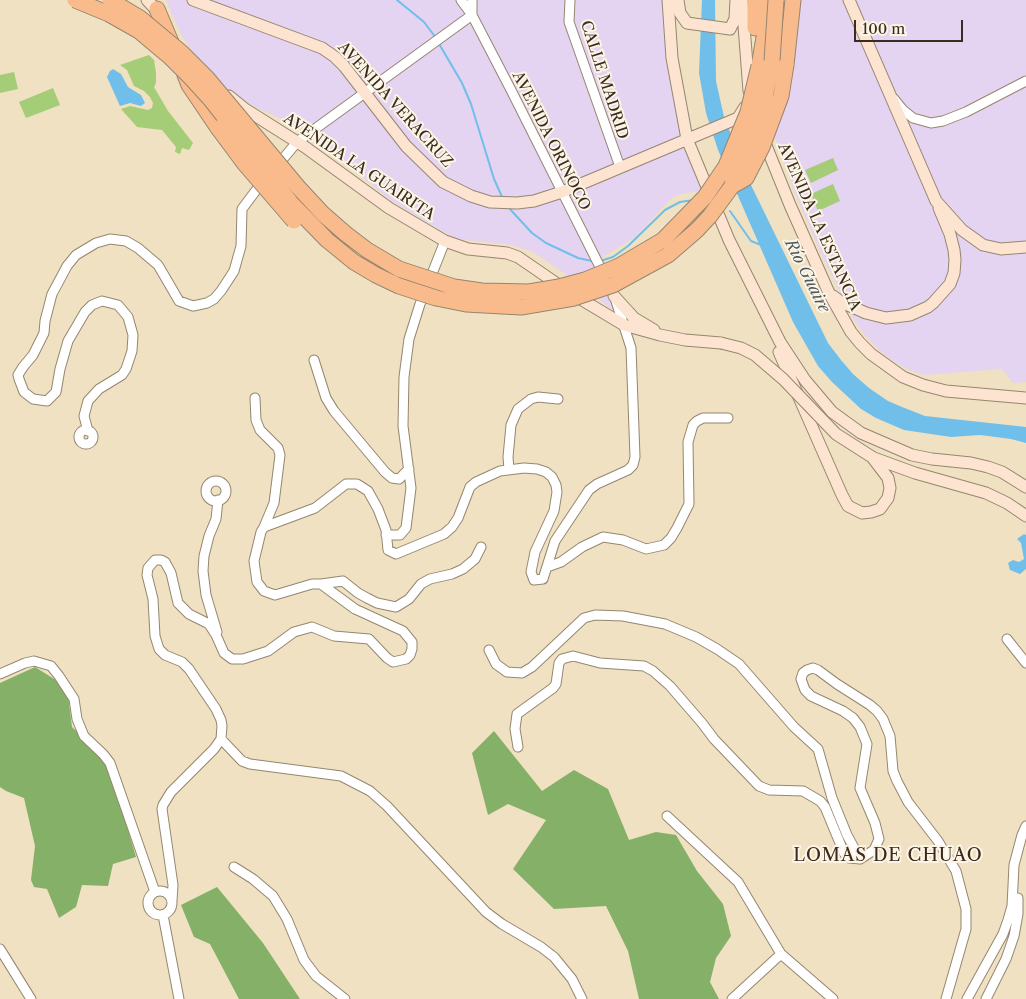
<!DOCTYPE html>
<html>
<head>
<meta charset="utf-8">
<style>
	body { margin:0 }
	#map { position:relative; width:1026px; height:999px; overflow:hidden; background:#efe1c1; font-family:"Libre Caslon Text",serif }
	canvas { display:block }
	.scale { position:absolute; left:854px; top:20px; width:109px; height:22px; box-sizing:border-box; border:2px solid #3b2a1e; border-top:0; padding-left:6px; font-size:15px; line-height:18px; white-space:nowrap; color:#3b2a1e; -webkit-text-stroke:4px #fcf5e5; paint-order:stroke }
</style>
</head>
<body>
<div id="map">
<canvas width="1026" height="999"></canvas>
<div class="scale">100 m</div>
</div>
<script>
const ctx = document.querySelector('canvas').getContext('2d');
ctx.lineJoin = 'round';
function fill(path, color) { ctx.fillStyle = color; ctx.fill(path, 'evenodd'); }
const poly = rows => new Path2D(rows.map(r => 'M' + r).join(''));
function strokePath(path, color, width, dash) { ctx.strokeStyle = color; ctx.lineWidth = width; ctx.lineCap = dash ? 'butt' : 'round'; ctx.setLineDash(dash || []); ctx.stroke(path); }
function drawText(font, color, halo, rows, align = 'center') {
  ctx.font = font + ' "Libre Caslon Text",serif'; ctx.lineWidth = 4; ctx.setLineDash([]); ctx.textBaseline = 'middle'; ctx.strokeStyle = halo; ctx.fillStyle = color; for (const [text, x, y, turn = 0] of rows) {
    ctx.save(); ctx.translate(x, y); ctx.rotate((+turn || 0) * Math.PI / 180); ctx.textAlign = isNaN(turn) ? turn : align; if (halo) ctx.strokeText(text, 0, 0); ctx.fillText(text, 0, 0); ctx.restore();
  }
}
const built = poly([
	[166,0,664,0,664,39,672,83,706,190,681,194,674,197,668,202,635,237,598,260,614,292,617,313,567,275,533,252,511,245,457,239,440,230,387,198,313,134,301,128,255,107,231,92,203,66,181,35],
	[773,0,1026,0,1026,382,1013,383,1002,369,924,375,909,370,893,361,879,350,865,335,854,320,823,258,795,193,774,135,776,36]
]);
const green = poly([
	[149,55,154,60,156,73,156,83,154,87,168,111,193,143,189,150,182,148,180,154,175,152,176,147,162,130,137,127,121,109,130,106,148,110,152,108,153,103,150,97,144,91,134,86,127,70,120,65],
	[14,72,18,89,0,93,0,75],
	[53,88,60,105,26,118,19,102],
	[833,158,838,170,811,183,805,170],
	[833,184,840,201,818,211,811,194]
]);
const forest = poly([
	[35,667,67,687,72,727,107,759,136,857,113,864,108,886,82,885,76,907,59,918,47,889,34,887,31,880,35,846,24,798,6,791,0,787,0,683],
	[494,731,542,791,574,770,608,789,629,840,656,832,676,835,697,871,723,904,731,936,716,958,710,982,719,999,639,999,628,951,606,906,554,909,513,869,546,820,508,804,488,815,472,753],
	[217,887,263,943,300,999,239,999,210,944,194,937,181,905]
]);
const water = poly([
	[702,0,715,0,716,81,724,117,738,152,750,183,828,343,841,360,853,374,869,388,888,401,902,407,925,416,1026,427,1026,443,1011,439,980,435,951,437,904,430,876,418,861,409,832,382,818,366,793,322,718,150,706,113,699,73],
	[113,69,121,74,128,87,141,95,145,103,141,106,130,103,120,106,107,77,110,71],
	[1024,534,1026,535,1026,569,1020,574,1010,570,1008,563,1013,560,1019,562,1024,559,1021,543,1017,539]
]);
const stream = poly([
	[397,0,424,22,436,38],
	[438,42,462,83,471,104,494,179,503,199],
	[508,207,532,233,546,243,578,258,592,261],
	[730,211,751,241,761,245],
	[600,261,613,257,628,246,665,210,680,202,694,200]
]);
const street = poly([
	[461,0,472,15,511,90,604,275],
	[570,0,569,22,620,167],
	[472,15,472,0],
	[894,99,903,110,913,118,931,123,943,121,966,112,1026,81],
	[277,166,297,142,472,15],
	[314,360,326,398,334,411,385,472,392,478,399,479,409,469],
	[255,398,256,420,260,430,278,448,280,455,274,503,264,527],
	'79 437a7 7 0 1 1 14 0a7 7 0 1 1-14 0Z',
	[88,431,84,416,88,401,99,389,122,375,126,369,132,351,133,335,128,317,118,305,102,301,92,305,85,312,68,341,60,369,56,392,47,401,33,399,24,392,19,379,18,375,23,367,33,355,44,333,45,321,52,294,67,266,76,255,96,243,110,239,126,241,138,248,158,265,179,301,193,306,207,303,214,299,221,291,234,271,241,246,242,209,263,181],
	[509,470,508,457,511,425,518,409,531,399,538,397,558,399],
	'206 491a10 10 0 1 1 20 0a10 10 0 1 1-20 0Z',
	[386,535,400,535,406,528,411,488,403,426,404,377,409,339,420,304,445,241],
	[547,567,561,562,582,547,603,537,623,540,646,549,664,545,671,538,677,528,689,504,688,442,693,425,697,421,703,418,728,418],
	[321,584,343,581,358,593,367,598,377,603,396,607,409,599,421,584,430,579,452,574,463,569,475,559,481,547],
	[217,632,206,595,203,571,204,556,209,536,216,519,218,500],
	[1007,639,1026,663],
	[489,650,496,664,507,672,522,673,532,667,584,618,595,615,623,616,665,624,696,637,717,649,739,664,794,727,818,749,832,798,847,835,860,859],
	[0,674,25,663,34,661,51,666,59,676,74,699,77,719,84,736,103,754,110,763,155,892],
	[221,739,242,761,250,764,341,776,370,791,387,806,486,912,502,924,541,947,554,957,572,979,582,999],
	[518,747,515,729,517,714,553,688,556,684,559,663,562,659,573,656,600,663,644,666,653,671,670,686,702,723,714,739,759,786,769,790,803,791,820,801,825,807,844,853,849,858,860,859,874,850,879,839,875,823,860,788,867,744,860,727,853,718,843,711,811,696,805,690,801,679,803,673,807,670,813,668,818,670,837,684,870,705,877,711,883,719,890,736,893,771,897,781,908,802,938,841,956,871,966,909,966,929,946,999],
	[667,816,738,882,781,954,833,999],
	[234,867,253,879,273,896,287,919,304,960,316,976,345,999],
	'148 903a12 12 0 1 1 24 0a12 12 0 1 1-24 0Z',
	[172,901,173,885,162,809,163,805,171,792,214,749,221,739,222,726,221,720,216,709,189,669,182,662,165,655,159,649,155,636,153,599,147,575,148,568,155,560,161,560,165,562,171,573,178,603,189,614,209,624,216,635,224,653,232,659,243,659,268,651,294,632,312,627,334,636,369,639,387,658,393,662,406,659,410,655,412,649,412,642,403,631,355,609,321,584,312,584,275,595,264,591,257,582,254,561,261,532,264,527,315,508,346,484,357,484,368,491,378,509,386,530,388,550,396,554,444,534,452,527,458,518,470,487,476,482,500,471,524,468,537,469,546,472,552,477,556,485,557,492,554,511,535,552,531,572,534,580,543,579,555,541,589,490,597,484,628,470,633,465,635,457,631,348,615,298],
	[163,915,179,999],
	[0,949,31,999],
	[732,999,781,954],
	[967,999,1003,934,1008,920,1012,906,1014,865,1022,835,1026,826],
	[986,999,1006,959,1014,936,1018,914,1018,898]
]);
const secondary = poly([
	[147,0,161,15],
	[193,0,322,48,335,57,344,66,406,146,443,182,471,196,490,202,517,203,534,201,562,192,738,118,745,107],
	[668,0,672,58,687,139,729,240,780,342,805,380,832,412,861,433,912,455,932,459,971,463,988,467,1002,472,1026,487],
	[678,0,680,13,687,23,730,29,735,19,736,0],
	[742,0,749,91],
	[849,0,936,201,962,230,983,245,1001,249,1026,247],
	[229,96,245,109,305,147,389,208,445,241,468,249,507,253,518,257,569,292,624,325,660,335,685,340,721,343],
	[763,138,790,205,829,293,851,332,860,343,871,354,903,377,923,385,946,391,1026,398],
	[614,296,634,318,654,330],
	[833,296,841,302,866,313,886,318,910,315,928,307,933,303,950,284,954,273,955,260,954,250,950,234,939,208],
	[779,352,842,495,848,506,862,513,871,512,880,509,888,498,890,488,888,478,872,457],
	[874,458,915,473,986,493,1007,503,1026,516]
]);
const highway = poly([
	[755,0,755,28],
	[157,9,173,47],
	[786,65,793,0],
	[759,66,765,32,765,0],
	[185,75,189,85,218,128]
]);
const secondaryBridge = poly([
	[721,343,741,348,755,355,783,379,836,434,872,457]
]);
const highwayBridge = poly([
	[75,0,109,14,139,31,170,57,192,79,211,100,292,204,327,240,354,262,376,275,399,286,436,298,466,304,521,307,574,298,613,285,668,255,697,230,710,216,732,186,735,171,750,145,761,118,772,61,776,0],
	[110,0,140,18,182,53,207,78,298,187,323,214,346,234,367,250,399,269,454,287,482,291,529,292,559,287,585,280,619,266,663,240,705,197,726,166,748,112,759,66],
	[218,128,244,163,294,221],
	[732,186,746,178,762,147,781,96,786,65]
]);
const streetNames = [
	["CALLE MADRID",604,80,72],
	["AVENIDA VERACRUZ",395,105,48],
	["AVENIDA ORINOCO",551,141,63],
	["AVENIDA LA GUAIRITA",359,167,34],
	["AVENIDA LA ESTANCIA",819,227,66]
];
const waterNames = [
	["Río Guaire",807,276,63]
];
const quarterNames = [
	["LOMAS DE CHUAO",888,856]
];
fill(built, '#e4d3f1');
fill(green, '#a5cc77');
fill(forest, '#84b068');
fill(water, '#70bfeb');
strokePath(stream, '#70bfeb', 2);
strokePath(street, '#958670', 11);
strokePath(secondary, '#958670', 13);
strokePath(highway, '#958670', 17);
strokePath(street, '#fff', 9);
strokePath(secondary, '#fde4d1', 11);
strokePath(highway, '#fabb8c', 15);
strokePath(secondaryBridge, '#958670', 13, []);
strokePath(highwayBridge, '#958670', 17, []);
strokePath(secondaryBridge, '#fde4d1', 11);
strokePath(highwayBridge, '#fabb8c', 15);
drawText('15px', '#3b2a1e', '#fcf5e5', streetNames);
drawText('italic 16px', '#4b575c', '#fcf5e5', waterNames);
ctx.letterSpacing = '1px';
drawText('18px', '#3b2a1e', '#fcf5e5', quarterNames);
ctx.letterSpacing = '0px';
</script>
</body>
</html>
